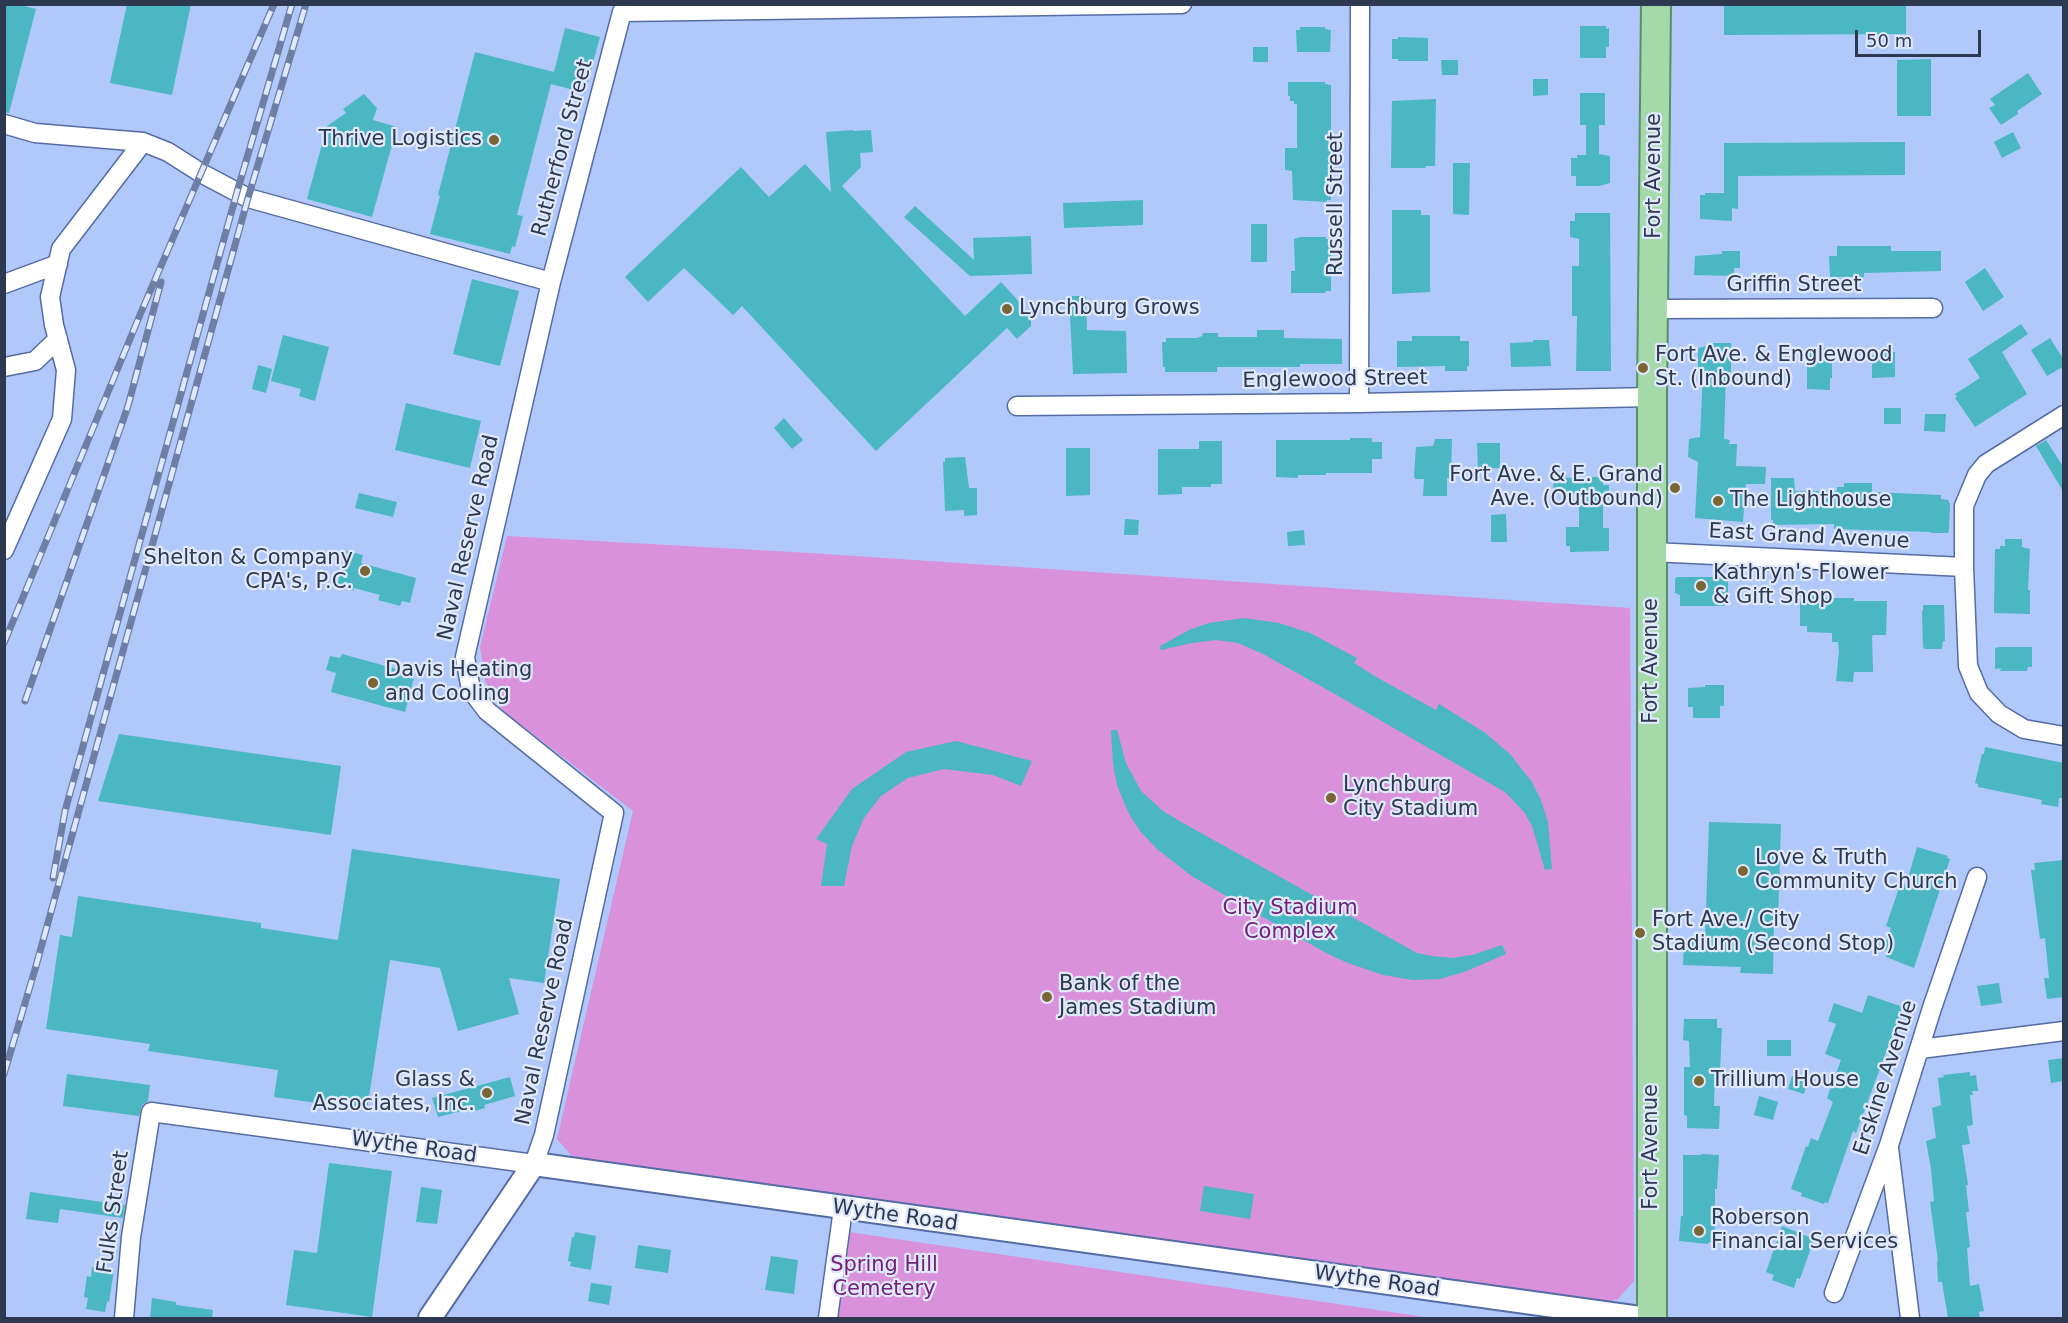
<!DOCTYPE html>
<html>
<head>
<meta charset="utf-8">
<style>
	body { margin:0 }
	#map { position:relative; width:2068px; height:1323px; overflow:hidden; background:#b1c8fa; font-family:"DejaVu Sans",sans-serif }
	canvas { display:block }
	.frame { position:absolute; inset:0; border:6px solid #2d3851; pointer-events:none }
	.scale { position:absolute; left:1855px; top:30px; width:126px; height:27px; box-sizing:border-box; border:3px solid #2d3851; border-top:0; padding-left:8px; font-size:18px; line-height:21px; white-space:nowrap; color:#2d3851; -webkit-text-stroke:4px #e0e9fc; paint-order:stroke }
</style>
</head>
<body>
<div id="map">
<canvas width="2068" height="1323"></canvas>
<div class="frame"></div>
<div class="scale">50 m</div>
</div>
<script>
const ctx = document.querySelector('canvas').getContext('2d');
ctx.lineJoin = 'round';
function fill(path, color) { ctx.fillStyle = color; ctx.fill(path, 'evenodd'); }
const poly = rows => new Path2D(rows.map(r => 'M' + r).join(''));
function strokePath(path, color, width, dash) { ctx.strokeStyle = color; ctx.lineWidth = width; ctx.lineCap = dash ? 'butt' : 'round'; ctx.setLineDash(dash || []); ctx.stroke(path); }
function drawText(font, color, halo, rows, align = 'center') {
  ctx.font = font + ' "DejaVu Sans",sans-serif'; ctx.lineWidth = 4.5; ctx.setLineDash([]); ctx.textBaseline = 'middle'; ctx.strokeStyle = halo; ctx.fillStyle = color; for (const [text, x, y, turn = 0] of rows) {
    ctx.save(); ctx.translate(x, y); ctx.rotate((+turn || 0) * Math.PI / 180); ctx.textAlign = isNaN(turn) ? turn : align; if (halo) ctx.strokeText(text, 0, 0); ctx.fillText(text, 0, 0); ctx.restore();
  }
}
const green = poly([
	[507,536,810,553,1630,608,1634,1281,1618,1299,1595,1305,576,1161,557,1139,633,811,503,711,485,681,480,647],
	[849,1232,1432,1318,837,1318]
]);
const building = poly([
	[4,4,17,4,36,9,9,113,4,112],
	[127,4,191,4,172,95,110,83],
	[1724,4,1906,4,1906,34,1724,35],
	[1580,26,1606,26,1606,29,1609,28,1609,47,1606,47,1606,58,1580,58],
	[1300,27,1325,27,1325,29,1331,30,1330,52,1297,52,1296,30,1300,30],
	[565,28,600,37,585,93,551,84,517,215,523,216,515,247,512,246,510,254,430,234,440,196,438,195,475,52,554,72],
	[1398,37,1428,38,1428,61,1398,61,1398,59,1392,59,1392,39,1398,39],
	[1253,47,1268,47,1268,62,1253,62],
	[1931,59,1931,116,1897,116,1897,60],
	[1441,60,1458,60,1458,75,1442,75],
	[2028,73,2042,94,2017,111,2018,114,2001,125,1989,108,1995,105,1990,99],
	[1533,79,1548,79,1548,95,1533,96],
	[1288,82,1325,82,1325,84,1331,85,1331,200,1327,200,1326,202,1293,200,1292,171,1285,170,1285,148,1297,148,1297,104,1294,104,1294,101,1290,101,1290,96,1288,96],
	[1580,93,1605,93,1605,125,1599,125,1599,154,1610,156,1610,183,1599,186,1576,186,1576,176,1571,176,1571,158,1577,158,1577,155,1586,155,1586,125,1580,125],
	[364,94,377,108,373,120,397,127,372,217,307,199,327,126,346,113,343,109],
	[1436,99,1435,166,1426,166,1425,168,1391,168,1392,101],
	[853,130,853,131,871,130,873,152,860,153,861,167,842,186,965,316,1001,282,1031,315,1031,326,1017,339,1007,328,876,451,742,306,733,315,684,268,648,302,625,277,741,167,769,197,805,164,831,192,826,132],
	[2013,132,2021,148,2002,158,1994,142],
	[1905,142,1905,175,1738,176,1738,209,1732,208,1732,221,1700,219,1700,195,1705,195,1705,193,1724,193,1724,143],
	[1453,163,1470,163,1469,215,1453,214],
	[1143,200,1143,225,1064,228,1063,203],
	[915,206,974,260,973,238,1031,236,1032,274,970,276,904,217],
	[1392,210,1421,210,1421,215,1430,215,1430,292,1392,294],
	[1575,213,1610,213,1611,371,1576,371,1577,316,1572,316,1572,266,1579,266,1579,239,1570,237,1570,221,1575,221],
	[1251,224,1267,224,1267,262,1251,262],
	[1301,237,1326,237,1326,239,1331,239,1331,291,1326,291,1325,293,1291,293,1291,271,1295,271,1294,239],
	[1837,246,1891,246,1891,251,1941,251,1941,271,1864,273,1864,277,1830,277,1829,256,1837,256],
	[1722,251,1740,251,1740,268,1734,268,1734,276,1694,275,1695,256,1722,254],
	[1985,268,2004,297,1983,311,1965,282],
	[472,279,519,291,500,366,453,354],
	[1069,296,1086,296,1087,330,1126,331,1127,373,1073,374],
	[2021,324,2028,334,2002,352,2027,394,1975,427,1955,398,1957,397,1955,394,1980,378,1968,359],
	[1257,330,1284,330,1284,338,1342,339,1342,364,1300,364,1300,367,1217,367,1217,372,1165,372,1165,367,1163,367,1162,342,1166,342,1166,338,1197,338,1202,336,1203,333,1218,333,1218,337,1257,337],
	[283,335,329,347,315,401,299,396,301,389,271,381],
	[1412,336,1460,336,1460,341,1469,341,1469,366,1467,366,1467,371,1445,371,1445,366,1397,367,1397,341,1412,341],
	[2050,338,2064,360,2064,366,2047,376,2031,350],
	[1533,340,1549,340,1551,366,1511,367,1510,343,1533,342],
	[1707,343,1731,343,1731,372,1726,372,1724,439,1730,440,1729,444,1737,444,1736,466,1766,467,1765,484,1746,484,1743,522,1695,518,1698,462,1688,457,1689,439,1700,437,1703,372,1702,369,1698,369,1698,348,1707,346],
	[1807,348,1832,348,1832,378,1830,378,1830,390,1807,389],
	[1879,352,1895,352,1895,377,1872,378,1872,356],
	[258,365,272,369,266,393,252,389],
	[406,403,481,421,470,468,395,450],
	[1884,408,1901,408,1901,424,1884,424],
	[1925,414,1946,414,1945,432,1924,431],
	[784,418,803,440,792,449,774,428],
	[1350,438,1372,438,1372,442,1382,442,1382,459,1372,459,1372,473,1326,473,1326,475,1298,475,1298,478,1276,477,1276,440,1350,440],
	[1435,439,1452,439,1451,478,1447,478,1447,496,1423,496,1424,479,1415,479,1414,475,1416,447,1433,446],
	[2046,440,2064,468,2064,493,2036,446],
	[1199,441,1222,441,1222,484,1211,484,1211,487,1182,487,1182,494,1158,495,1158,449,1199,449],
	[1477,443,1500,443,1500,468,1478,469],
	[1066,448,1090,448,1090,495,1066,496],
	[965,457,969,488,977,488,977,515,964,516,964,510,945,511,943,462,945,462,945,458],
	[1554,478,1597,477,1603,478,1603,485,1609,485,1609,499,1603,499,1603,528,1609,528,1609,551,1570,552,1570,546,1566,546,1566,527,1579,527,1579,494,1553,493],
	[1771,478,1794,478,1795,491,1837,491,1837,487,1844,487,1844,483,1872,483,1872,492,1941,495,1941,499,1948,500,1950,504,1949,530,1948,533,1931,533,1931,532,1834,529,1834,524,1773,525,1773,520,1771,520],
	[359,493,397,502,393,517,355,508],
	[1506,514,1507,542,1491,542,1491,515],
	[1125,519,1139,520,1138,535,1124,535],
	[1304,530,1305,545,1288,546,1287,532],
	[2005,539,2022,539,2022,547,2030,549,2028,590,2030,590,2030,614,1994,613,1995,549,2000,549,2000,546,2005,546],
	[347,551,363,555,361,563,416,578,410,603,402,601,400,606,378,600,380,595,354,588,353,591,337,586],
	[1678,577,1728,577,1728,596,1725,595,1725,606,1680,606,1680,595,1675,593,1675,578],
	[1804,595,1822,596,1822,598,1854,598,1854,601,1887,601,1886,635,1873,635,1872,637,1873,672,1854,672,1853,682,1836,681,1839,651,1838,642,1832,642,1832,633,1807,632,1807,626,1800,626,1800,601,1804,601],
	[1923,605,1944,605,1945,641,1943,641,1942,649,1925,649,1923,647,1922,611,1923,611],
	[1244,618,1279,623,1310,633,1357,658,1354,663,1378,678,1436,710,1439,704,1484,732,1510,754,1532,782,1541,800,1548,822,1552,869,1545,870,1532,826,1524,812,1505,792,1333,693,1263,654,1238,643,1216,640,1192,643,1161,650,1160,646,1189,630,1209,623],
	[2000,647,2032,647,2032,667,2028,667,2027,671,2000,671,2001,668,1995,669,1995,648],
	[342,654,415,674,405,712,331,692,336,673,326,670,330,656,340,658],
	[1705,685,1724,685,1724,706,1720,706,1720,718,1693,718,1693,707,1688,707,1688,688,1705,687],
	[1111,730,1117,730,1126,763,1141,791,1163,811,1183,823,1417,953,1432,956,1453,958,1472,955,1502,945,1506,954,1467,971,1440,979,1413,980,1383,975,1348,963,1326,953,1193,877,1157,849,1140,831,1129,814,1117,785,1113,765],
	[119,734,341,766,331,835,98,801],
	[956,741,1032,761,1021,786,993,775,944,769,908,778,881,796,864,818,852,846,844,886,821,886,827,844,816,839,852,789,906,752],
	[1985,747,2064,763,2064,798,2059,798,2058,807,2041,804,2042,800,1978,787,1978,784,1975,783,1982,754,1984,754],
	[1709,822,1781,824,1778,920,1774,920,1773,974,1740,973,1741,967,1683,965,1684,939,1705,940],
	[1917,847,1948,856,1947,858,1950,859,1914,968,1886,957,1887,951,1883,949,1891,928,1886,926,1900,885,1904,886,1908,878],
	[352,849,560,879,544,983,509,978,519,1014,458,1031,440,968,390,960,367,1110,274,1097,278,1070,148,1051,150,1044,46,1029,60,935,72,937,78,896,261,923,261,928,338,940],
	[2064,860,2064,997,2047,999,2044,978,2049,978,2045,938,2040,939,2031,870,2035,870,2034,863],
	[1999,983,2002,1003,1981,1006,1977,986],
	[1868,995,1903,1007,1856,1133,1853,1131,1828,1203,1825,1202,1824,1204,1801,1196,1802,1193,1791,1189,1806,1146,1808,1147,1811,1138,1818,1141,1833,1102,1827,1098,1841,1060,1825,1054,1836,1024,1828,1021,1834,1003,1862,1013],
	[1684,1019,1717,1019,1717,1028,1722,1028,1720,1073,1715,1073,1714,1106,1720,1106,1719,1129,1687,1128,1687,1116,1684,1115,1684,1067,1690,1067,1689,1041,1683,1040],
	[1767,1040,1791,1040,1791,1056,1767,1056],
	[2064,1058,2064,1081,2051,1083,2048,1060],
	[1970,1072,1970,1076,1976,1075,1978,1091,1972,1091,1973,1095,1970,1095,1973,1125,1967,1126,1970,1144,1962,1145,1968,1185,1966,1185,1969,1212,1966,1212,1970,1247,1967,1248,1970,1286,1979,1284,1984,1311,1979,1312,1980,1318,1948,1318,1942,1282,1938,1282,1937,1262,1938,1261,1930,1202,1934,1201,1931,1169,1926,1141,1936,1138,1932,1108,1941,1105,1938,1078,1944,1077,1943,1075],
	[67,1074,150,1085,148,1101,142,1105,139,1116,63,1106],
	[1792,1076,1808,1081,1804,1094,1788,1089],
	[510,1077,515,1096,484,1105,485,1108,470,1112,470,1109,438,1117,432,1098],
	[1759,1096,1778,1102,1773,1120,1754,1115],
	[1701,1154,1719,1155,1717,1189,1715,1189,1715,1242,1709,1242,1708,1244,1679,1241,1681,1216,1683,1216,1683,1155,1701,1155],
	[329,1163,392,1171,372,1317,286,1305,294,1250,317,1253],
	[1204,1186,1254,1194,1250,1219,1200,1211],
	[421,1187,442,1190,437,1224,416,1222],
	[30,1192,125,1205,123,1218,60,1209,58,1223,26,1219],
	[1782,1226,1814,1239,1800,1279,1797,1278,1794,1288,1772,1280,1774,1275,1766,1272],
	[575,1232,596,1236,591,1270,570,1266,571,1262,568,1261,572,1237,574,1237],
	[638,1245,671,1250,668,1273,635,1268],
	[771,1256,798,1260,794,1294,765,1290],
	[92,1267,114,1270,109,1302,107,1301,105,1312,86,1309,88,1298,84,1297,87,1276,91,1277],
	[591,1283,612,1286,609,1305,588,1301],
	[152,1298,176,1302,176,1305,213,1310,212,1318,150,1318]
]);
const minor = poly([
	[4,124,35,133,143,142,168,152,201,173,248,198,551,282],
	[4,284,58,264],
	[1654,309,1933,308],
	[4,367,35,361,58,339],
	[1359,403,1360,4],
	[1017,406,1359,403,1652,397],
	[2064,415,1986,464,1977,475,1964,506,1964,567,1968,666,1979,693,1999,714,2024,729,2064,736],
	[4,550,62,419,66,370,54,325,50,297,61,249,143,142],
	[1652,552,1964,567],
	[1920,1049,2064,1031],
	[1889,1148,1910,1318],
	[1834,1293,1889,1145,1932,1008,1977,877],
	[124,1318,131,1237,151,1112,534,1164,544,1135,614,813,487,711,471,690,465,657,551,282,622,12,1182,4],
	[828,1318,843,1209]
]);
const tertiary = poly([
	[430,1318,534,1164,1640,1318]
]);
const primary = poly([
	[1652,1318,1652,397,1656,4]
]);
const rail = poly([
	[4,643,142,310,274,4],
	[25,701,128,406,161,282],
	[53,878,65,811,237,192,292,4],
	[4,1074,36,966,248,198,306,4]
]);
const markers = [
	[494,140,6,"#7b6534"],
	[1007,309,6,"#7b6534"],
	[1643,368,6,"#7b6534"],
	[1675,488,6,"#7b6534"],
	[1718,501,6,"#7b6534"],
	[365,571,6,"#7b6534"],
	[1701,586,6,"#7b6534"],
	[373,683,6,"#7b6534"],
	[1331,798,6,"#7b6534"],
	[1743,871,6,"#7b6534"],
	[1640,933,6,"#7b6534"],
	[1047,997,6,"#7b6534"],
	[1699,1081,6,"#7b6534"],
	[487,1093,6,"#7b6534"],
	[1699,1231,6,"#7b6534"]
];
const poiNames = [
	["Thrive Logistics",482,140,"right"],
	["Lynchburg Grows",1019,309],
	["Fort Ave. & Englewood",1655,356],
	["St. (Inbound)",1655,380],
	["Fort Ave. & E. Grand",1663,476,"right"],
	["Ave. (Outbound)",1663,500,"right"],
	["The Lighthouse",1730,501],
	["Shelton & Company",353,559,"right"],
	["CPA's, P.C.",353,583,"right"],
	["Kathryn's Flower",1713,574],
	["& Gift Shop",1713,598],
	["Davis Heating",385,671],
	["and Cooling",385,695],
	["Lynchburg",1343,786],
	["City Stadium",1343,810],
	["Love & Truth",1755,859],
	["Community Church",1755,883],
	["Fort Ave./ City",1652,921],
	["Stadium (Second Stop)",1652,945],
	["Bank of the",1059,985],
	["James Stadium",1059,1009],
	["Glass &",475,1081,"right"],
	["Associates, Inc.",475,1105,"right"],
	["Trillium House",1711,1081],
	["Roberson",1711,1219],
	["Financial Services",1711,1243]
];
const streetNames = [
	["Rutherford Street",563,148,-75],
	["Fort Avenue",1655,176,-90],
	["Russell Street",1337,204,-90],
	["Griffin Street",1794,286],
	["Englewood Street",1335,380,-1],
	["East Grand Avenue",1809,537,3],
	["Naval Reserve Road",469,538,-77],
	["Fort Avenue",1652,661,-90],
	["Naval Reserve Road",545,1022,-78],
	["Erskine Avenue",1886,1078,-72],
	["Fort Avenue",1652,1147,-90],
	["Wythe Road",414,1148,8],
	["Fulks Street",114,1212,-82],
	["Wythe Road",895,1216,8],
	["Wythe Road",1377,1282,8]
];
const parkNames = [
	["City Stadium",1290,909],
	["Complex",1290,933],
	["Spring Hill",884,1266],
	["Cemetery",884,1290]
];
fill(green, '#d991dc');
fill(building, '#4ab7c3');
strokePath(minor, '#546ca5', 21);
strokePath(tertiary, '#546ca5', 26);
strokePath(primary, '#559066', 32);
strokePath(minor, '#fff', 18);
strokePath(tertiary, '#fff', 22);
strokePath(primary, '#a6d9aa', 28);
strokePath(rail, '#6e7ea4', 7);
strokePath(rail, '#e0e9fc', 4.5, [14]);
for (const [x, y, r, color] of markers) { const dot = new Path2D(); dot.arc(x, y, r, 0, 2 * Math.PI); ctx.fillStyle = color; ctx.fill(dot); strokePath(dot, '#e0e9fc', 2); }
drawText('21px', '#2d3851', '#e0e9fc', poiNames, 'left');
drawText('21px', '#2d3851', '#e0e9fc', streetNames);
drawText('21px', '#732178', '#e0e9fc', parkNames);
</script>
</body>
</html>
